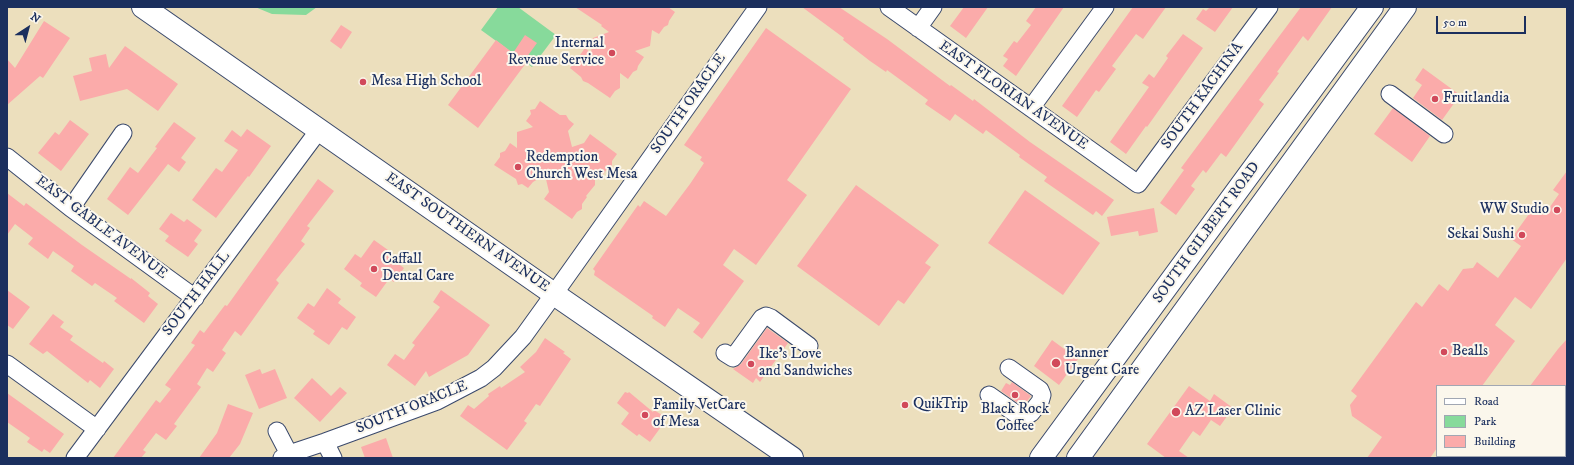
<!DOCTYPE html>
<html>
<head>
<meta charset="utf-8">
<style>
	body { margin:0 }
	#map { position:relative; width:1574px; height:465px; overflow:hidden; background:#ecdfbd; font-family:"IM FELL DW Pica",serif }
	canvas { display:block }
	.frame { position:absolute; inset:0; border:8px solid #1b2f5e; pointer-events:none }
	.legend { position:absolute; left:1436px; top:385px; width:130px; height:72px; box-sizing:border-box; background:#fbf7ec; border:1px solid #a1a7b3; margin:0; padding:5px 7px; list-style:none; font-size:12px; color:#1b2f5e }
	.legend li { display:flex; align-items:center; gap:8px; height:20px }
	.legend b { width:20px; border:1px solid #a1a7b3 }
	.north { position:absolute; left:8px; top:8px; width:40px; height:40px; -webkit-text-stroke:3px #fbf7ec; paint-order:stroke; rotate:36deg; font-size:11px; font-weight:700; line-height:16px; text-align:center; color:#1b2f5e }
	.north::after { content:''; display:block; margin:auto; width:14px; height:18px; background:#1b2f5e; clip-path:polygon(50% 0,100% 100%,50% 72%,0 100%) }
	.scale { position:absolute; left:1436px; top:16px; width:90px; height:18px; box-sizing:border-box; border:2px solid #1b2f5e; border-top:0; padding-left:5px; font-size:12px; line-height:14px; white-space:nowrap; color:#1b2f5e; -webkit-text-stroke:3px #fbf7ec; paint-order:stroke }
</style>
</head>
<body>
<div id="map">
<canvas width="1574" height="465"></canvas>
<div class="frame"></div>
<ul class="legend">
<li><b style="height:5px;background:#fff"></b>Road</li>
<li><b style="height:11px;background:#87da9b"></b>Park</li>
<li><b style="height:11px;background:#fbabaa"></b>Building</li>
</ul>
<div class="north">N</div>
<div class="scale">50 m</div>
</div>
<script>
const ctx = document.querySelector('canvas').getContext('2d');
ctx.lineJoin = 'round';
function fill(path, color) { ctx.fillStyle = color; ctx.fill(path, 'evenodd'); }
const poly = rows => new Path2D(rows.map(r => 'M' + r).join(''));
function strokePath(path, color, width, dash) { ctx.strokeStyle = color; ctx.lineWidth = width; ctx.lineCap = dash ? 'butt' : 'round'; ctx.setLineDash(dash || []); ctx.stroke(path); }
function drawText(font, color, halo, rows, align = 'center') {
  ctx.font = font + ' "IM FELL DW Pica",serif'; ctx.lineWidth = 4; ctx.setLineDash([]); ctx.textBaseline = 'middle'; ctx.strokeStyle = halo; ctx.fillStyle = color; for (const [text, x, y, turn = 0] of rows) {
    ctx.save(); ctx.translate(x, y); ctx.rotate((+turn || 0) * Math.PI / 180); ctx.textAlign = isNaN(turn) ? turn : align; if (halo) ctx.strokeText(text, 0, 0); ctx.fillText(text, 0, 0); ctx.restore();
  }
}
const green = poly([
	[255,7,317,7,306,15,272,14],
	[498,7,518,7,556,35,532,67,481,30]
]);
const building = poly([
	[575,7,668,7,675,12,669,21,668,25,664,27,659,34,652,30,650,46,635,51,644,57,638,66,637,70,633,72,628,79,620,73,620,88,615,91,610,98,588,83,583,81,581,77,570,68,576,61,575,56,580,55,585,48,591,53,593,38,609,32,601,26,602,25],
	[802,7,839,7,887,39,950,86,951,85,973,101,974,99,1030,142,1114,200,1102,216,1096,211,1093,215,1044,181,1047,177,1019,157,1020,155,986,130,983,134,955,114,950,121,925,104,928,100,887,70,886,72,870,61,843,40,844,38],
	[964,7,988,7,966,38,950,26],
	[1036,7,1064,7,1016,76,1003,66,1008,59,1003,56,1014,41,1017,43,1031,25,1026,21],
	[1133,7,1166,7,1143,39,1136,34,1112,66,1116,69,1099,92,1096,90,1077,117,1062,106],
	[1210,7,1233,7,1215,32,1196,19,1203,9,1206,11],
	[1301,7,1332,7,1308,41,1303,36,1277,72,1279,73,1259,100,1264,104,1226,157,1221,153,1206,173,1203,170,1191,186,1195,189,1176,215,1160,203,1184,170,1181,168],
	[44,21,70,38,43,78,40,76,7,105,7,59,15,68],
	[341,25,352,32,341,49,330,41],
	[766,28,851,89,787,180,807,195,756,265,734,249,723,265,744,281,702,339,693,332,700,323,678,308,665,327,652,318,653,316,594,275,595,271,593,269,638,205,640,207,644,201,666,216,690,184,704,163,700,160,702,157,684,145],
	[1183,34,1203,48,1147,127,1146,126,1126,154,1110,142,1149,87,1142,83,1149,74,1154,78,1168,58,1166,56],
	[525,35,537,43,524,61,526,63,478,128,448,105,496,40,513,53],
	[125,46,178,84,158,111,127,89,80,101,73,76,92,71,89,58,106,54,109,68],
	[1423,68,1460,95,1442,120,1413,98,1422,85,1415,80],
	[540,101,560,115,566,115,569,120,574,124,568,131,572,147,584,143,590,134,617,154,612,161,612,167,607,169,602,176,595,171,595,185,586,196,587,197,582,204,582,209,577,212,572,219,544,199,549,192,545,175,533,182,528,188,522,184,518,185,516,179,494,165,500,157,500,153,505,151,510,143,517,148,517,132,533,127,526,121,531,114,530,110,535,109],
	[1393,108,1430,136,1412,162,1374,134],
	[70,120,89,134,61,171,38,153,55,132,59,135],
	[174,122,196,138,181,158,186,162,179,172,168,164,128,215,107,199,130,167,138,173,157,148,155,147],
	[247,129,271,146,249,177,248,176,216,218,192,200,216,168,222,172,238,150,224,141,232,130,241,137],
	[1567,171,1567,258,1531,309,1515,297,1495,325,1515,341,1482,386,1437,386,1437,448,1430,458,1367,458,1382,437,1352,416,1350,405,1357,396,1351,391,1416,302,1422,307,1439,284,1448,291,1463,269,1473,268,1477,262,1498,278,1521,246,1511,239,1534,207,1545,214,1559,194,1553,190],
	[318,179,334,191,307,226,310,228,301,241,305,244,276,280,279,283,241,336,235,331,222,350,226,353,213,372,207,368,197,384,201,387,174,424,177,426,166,440,156,433,143,450,146,452,141,458,113,458,156,400,160,403,171,389,165,385,195,345,191,343,200,330,204,333,225,305,227,306],
	[856,185,939,245,925,263,931,267,904,304,898,300,879,326,797,266],
	[1025,190,1100,243,1063,295,988,243],
	[7,193,24,206,26,203,82,245,131,279,131,278,150,293,148,296,158,304,144,323,114,301,117,298,95,283,92,286,71,271,74,266,53,251,48,259,28,244,33,238,15,224,7,235],
	[1154,208,1158,232,1139,236,1138,231,1111,236,1107,217],
	[171,213,184,222,187,219,202,230,194,241,198,244,188,257,165,241,169,236,159,229],
	[374,240,388,250,385,254,404,268,394,282,389,279,376,297,360,286,362,283,344,269,355,254,361,258],
	[327,288,341,299,338,303,356,317,347,330,342,327,329,345,313,334,315,331,297,318,308,303,314,307],
	[7,290,30,307,13,329,7,325],
	[441,290,490,325,468,355,429,377,426,371,415,386,387,365,395,354,404,360,415,345,412,343,440,307,433,302],
	[53,314,64,322,60,327,73,336,70,340,103,363,104,361,114,369,100,388,90,380,88,383,47,351,43,354,29,344],
	[767,328,788,343,760,382,756,378,753,383,733,369,741,364],
	[545,338,565,352,563,353,571,359,540,406,536,404,524,421,527,423,507,450,460,416,468,405,474,409,489,396,488,394,500,386,501,388,525,372,520,367,536,352],
	[1567,339,1567,386,1530,386,1558,349],
	[1052,340,1078,359,1059,385,1034,366],
	[260,369,262,374,275,369,287,398,259,409,245,375],
	[312,378,331,396,340,387,347,393,320,422,294,398],
	[1012,382,1031,396,1024,405,1022,406,1001,391,1006,383,1010,385],
	[1189,386,1210,401,1214,394,1233,408,1220,426,1211,420,1200,436,1193,431,1179,451,1189,458,1166,458,1147,444],
	[625,392,628,393,629,392,653,412,654,410,665,417,664,419,666,420,650,442,639,434,637,436,621,424,629,413,617,403],
	[7,393,64,434,50,453,44,449,42,452,27,442,30,438,7,422],
	[228,404,253,413,240,444,229,458,199,458,217,433],
	[386,438,393,458,365,458,361,447]
]);
const minor = poly([
	[889,7,1138,184,1269,7],
	[918,28,933,7],
	[1390,94,1444,134],
	[1031,108,1105,7],
	[7,157,71,208,195,298],
	[71,208,123,133],
	[725,353,733,358,762,318,766,316,771,318,809,346],
	[7,364,97,429],
	[989,395,1019,416,1028,415,1031,413,1040,402,1042,395,1040,390,1009,368],
	[277,431,289,454],
	[325,442,333,458],
	[1565,451,1567,448],
	[75,458,319,130],
	[282,458,289,454,325,442,437,401,481,378,494,368,523,337,554,294,758,7]
]);
const major = poly([
	[143,7,554,294,792,458],
	[1041,458,1372,7],
	[1078,458,1405,7]
]);
const markers = [
	[612,53,4,"#d1495b"],
	[363,82,4,"#d1495b"],
	[1435,99,4,"#d1495b"],
	[518,167,4,"#d1495b"],
	[1557,210,4,"#d1495b"],
	[1522,235,4,"#d1495b"],
	[374,269,4,"#d1495b"],
	[1444,352,4,"#d1495b"],
	[1056,363,5,"#d1495b"],
	[751,364,4,"#d1495b"],
	[1015,395,4,"#d1495b"],
	[905,405,4,"#d1495b"],
	[1176,412,5,"#d1495b"],
	[645,415,4,"#d1495b"]
];
const poiNames = [
	["Internal",604,44,"right"],
	["Revenue Service",604,61,"right"],
	["Mesa High School",371,82],
	["Fruitlandia",1443,99],
	["Redemption",526,158],
	["Church West Mesa",526,175],
	["WW Studio",1549,210,"right"],
	["Sekai Sushi",1514,235,"right"],
	["Caffall",382,260],
	["Dental Care",382,277],
	["Bealls",1452,352],
	["Banner",1065,354],
	["Urgent Care",1065,371],
	["Ike's Love",759,355],
	["and Sandwiches",759,372],
	["QuikTrip",913,405],
	["Family VetCare",653,406],
	["of Mesa",653,423],
	["Black Rock",1015,410,"center"],
	["Coffee",1015,427,"center"],
	["AZ Laser Clinic",1185,412]
];
const streetNames = [
	["EAST FLORIAN AVENUE",1013,96,35],
	["SOUTH KACHINA",1203,96,-54],
	["SOUTH ORACLE",689,104,-55],
	["EAST GABLE AVENUE",101,228,37],
	["EAST SOUTHERN AVENUE",467,233,35],
	["SOUTH GILBERT ROAD",1207,233,-54],
	["SOUTH HALL",197,294,-53],
	["SOUTH ORACLE",412,408,-22]
];
fill(green, '#87da9b');
fill(building, '#fbabaa');
strokePath(minor, '#3a496c', 19);
strokePath(major, '#3a496c', 24);
strokePath(minor, '#fff', 17);
strokePath(major, '#fff', 22);
for (const [x, y, r, color] of markers) { const dot = new Path2D(); dot.arc(x, y, r, 0, 2 * Math.PI); ctx.fillStyle = color; ctx.fill(dot); strokePath(dot, '#fbf7ec', 1.5); }
drawText('15px', '#1b2f5e', '#fbf7ec', poiNames, 'left');
drawText('15px', '#1b2f5e', '#fbf7ec', streetNames);
</script>
</body>
</html>
